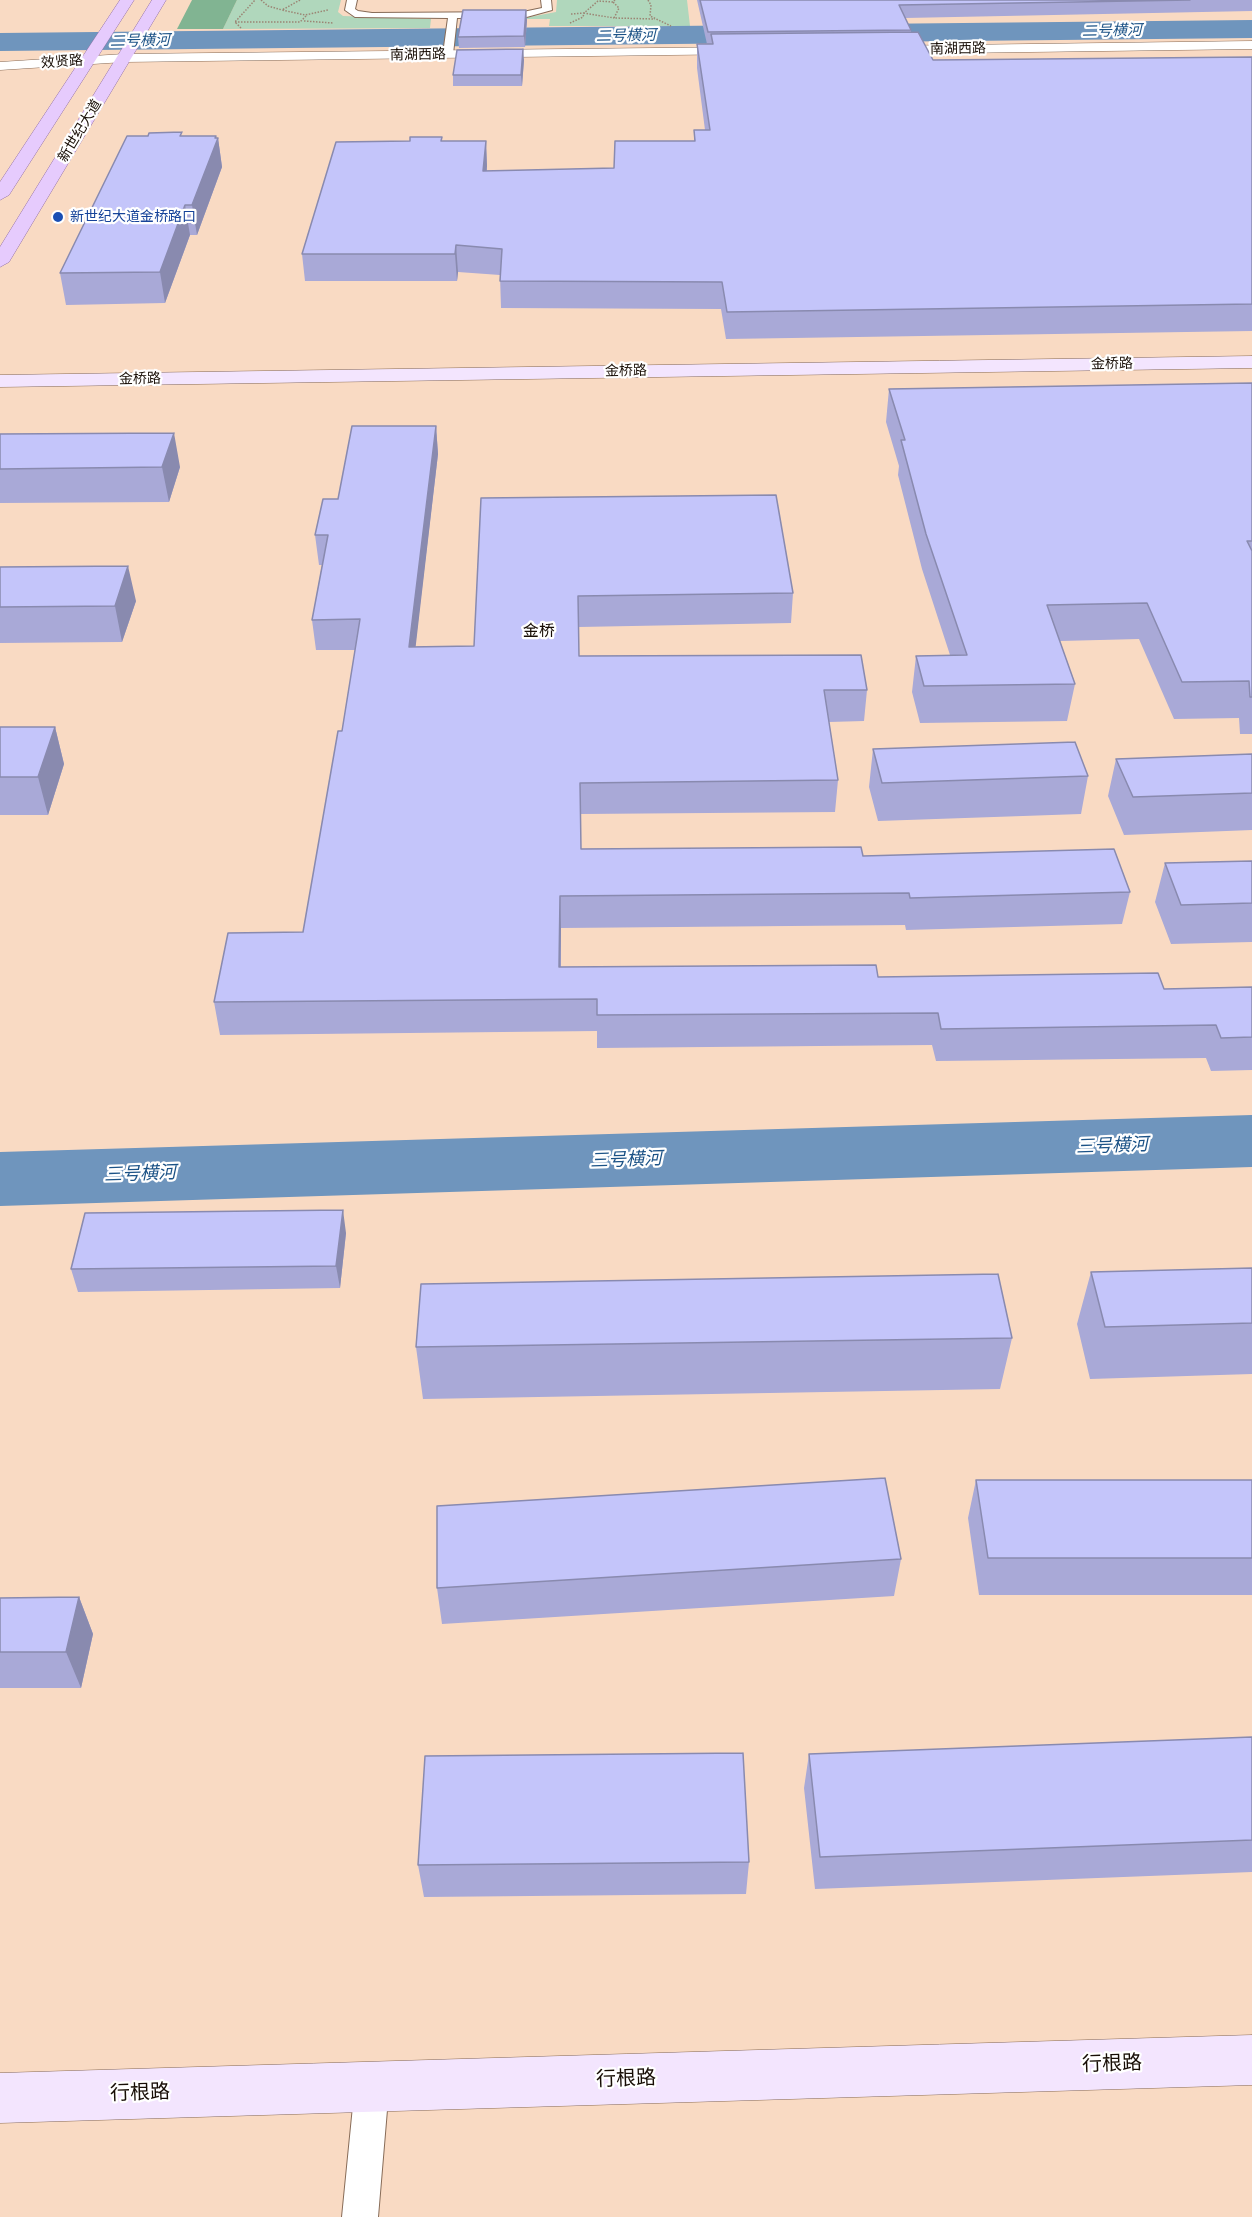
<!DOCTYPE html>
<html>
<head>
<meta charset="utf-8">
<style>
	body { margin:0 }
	canvas { display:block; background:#f9dac3 }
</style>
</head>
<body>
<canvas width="1252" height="2217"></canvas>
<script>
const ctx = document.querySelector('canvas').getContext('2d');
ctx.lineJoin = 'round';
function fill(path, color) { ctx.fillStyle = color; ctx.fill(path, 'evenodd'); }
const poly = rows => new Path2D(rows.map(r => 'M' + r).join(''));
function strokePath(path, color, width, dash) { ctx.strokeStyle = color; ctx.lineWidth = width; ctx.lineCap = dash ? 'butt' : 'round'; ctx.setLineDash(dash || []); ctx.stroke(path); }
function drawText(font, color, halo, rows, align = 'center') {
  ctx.font = font + ' "Roboto Serif","Noto Sans SC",serif'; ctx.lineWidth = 4.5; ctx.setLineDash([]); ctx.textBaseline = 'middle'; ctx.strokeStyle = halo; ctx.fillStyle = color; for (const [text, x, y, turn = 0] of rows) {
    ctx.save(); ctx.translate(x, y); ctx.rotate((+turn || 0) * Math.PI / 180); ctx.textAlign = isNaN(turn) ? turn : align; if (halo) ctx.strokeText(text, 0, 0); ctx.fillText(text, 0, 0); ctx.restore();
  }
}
const green = poly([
	[237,0,341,0,338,12,343,16,431,19,430,28,223,29],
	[557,0,687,0,690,26,549,26,550,19,519,19,556,12]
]);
const forest = poly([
	[192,0,237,0,223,29,177,29]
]);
const river = poly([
	[1252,20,1252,38,0,51,0,33,1252,20],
	[1252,1115,1252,1167,0,1206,0,1152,1252,1115]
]);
const path = poly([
	[261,0,268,6,282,10],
	[300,0,282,10,305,15,328,10],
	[615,0,613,2,619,8,614,18,655,19],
	[648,0,651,5,650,16,671,26],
	[571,14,584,13,598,1,613,2],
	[304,21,333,23],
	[235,22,300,22,307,15],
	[570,23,583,17,584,13,614,18],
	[241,28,235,22,255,0]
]);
const lane = poly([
	[347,0,357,0,355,9,358,11,372,13,523,12,542,8,541,0,551,0,552,10,523,18,457,18,453,54,448,57,443,54,448,18,355,17,345,10,347,0],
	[372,2069,384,2074,389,2086,378,2217,342,2217,355,2086,360,2074,372,2069]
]);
const street = poly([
	[1252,41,1252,49,882,54,875,50,882,46,1252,41],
	[743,47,748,48,750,51,748,54,124,62,0,70,0,62,124,54,743,47]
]);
const secondary = poly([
	[1252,356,1252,368,0,387,0,375,1252,356],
	[1252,2035,1252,2085,0,2123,0,2073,1252,2035]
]);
const primary = poly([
	[120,0,134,0,9,195,0,200,0,182,120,0],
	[152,0,166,0,9,262,0,267,0,247,152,0]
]);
const wall = poly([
	[697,0,1252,0,1252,11,905,18,911,30,911,32,933,60,1252,57,1252,331,726,339,721,309,501,308,500,275,458,272,457,281,305,281,302,254,410,141,486,141,487,171,614,168,694,141,694,130,705,130,697,68,697,44,707,44],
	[527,20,525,47,459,48,458,37],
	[524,60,522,86,453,86,453,75],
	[182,136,216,136,216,138,218,138,222,167,197,235,190,235,165,303,66,305,60,273],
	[1252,383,1252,734,1240,734,1239,718,1174,719,1139,639,1060,641,1075,684,1067,721,920,723,912,692,916,656,950,655,922,569,898,475,899,466,886,422,889,389],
	[436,426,438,454,415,647,474,646,481,498,793,593,791,623,579,627,579,656,867,690,864,721,829,722,838,780,835,812,581,814,581,849,863,856,1130,892,1122,924,906,930,905,925,561,928,561,967,878,977,1164,989,1252,987,1252,1070,1211,1071,1206,1058,936,1061,932,1045,597,1048,597,1031,220,1035,214,1002,303,932,342,731,355,650,316,650,312,620,322,565,319,565,315,535,338,499],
	[0,434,180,467,169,502,0,503],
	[0,567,136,601,122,642,0,643],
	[0,727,55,727,64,764,48,815,0,815],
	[873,749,1088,776,1081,814,878,821,869,787],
	[1252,754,1252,830,1124,835,1108,796,1116,759],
	[1252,861,1252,942,1171,944,1155,902,1165,863],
	[346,1233,340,1288,78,1292,71,1269],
	[1252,1268,1252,1374,1090,1379,1077,1324,1091,1272],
	[1012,1338,1000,1389,423,1399,416,1347],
	[976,1480,1252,1480,1252,1595,979,1595,968,1518],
	[901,1559,894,1596,442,1624,437,1588],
	[79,1597,93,1634,81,1688,0,1688,0,1598],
	[1252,1737,1252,1872,815,1889,804,1788,809,1754],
	[749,1862,746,1894,424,1897,418,1865]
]);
const shadedWall = poly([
	[526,10,527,20,525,47,524,36],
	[523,49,524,60,522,86,521,75],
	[216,136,217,143,218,138,222,167,197,235,192,205],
	[486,141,487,166,484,197,483,171],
	[185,205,190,235,165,303,160,272],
	[456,245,458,272,457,281,455,254],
	[436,426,438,454,412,678,409,647],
	[174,433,180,467,169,502,162,467],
	[128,566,136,601,122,642,115,606],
	[55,727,64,764,48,815,38,777],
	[560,896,561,928,560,1000,559,967],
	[343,1210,346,1233,340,1288,336,1266],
	[79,1597,93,1634,81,1688,66,1652]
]);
const building = poly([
	[700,0,1190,0,899,5,911,30,708,32,700,0],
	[463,10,526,10,524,36,458,37,463,10],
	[918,32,933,60,1252,57,1252,304,727,312,722,282,500,281,502,249,456,245,455,254,302,254,336,142,410,141,410,137,442,137,441,141,486,141,483,171,614,168,615,141,695,141,694,130,710,130,697,44,713,44,711,34,918,32],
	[523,49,521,75,453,75,457,50,523,49],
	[182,132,180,136,216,136,215,138,218,138,192,205,185,205,160,272,60,273,127,136,148,136,149,133,182,132],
	[1252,383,1252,541,1247,541,1252,551,1252,697,1250,697,1249,681,1182,682,1147,603,1047,605,1075,684,924,686,916,656,967,655,926,534,901,440,905,440,889,389,1252,383],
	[352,426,436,426,409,647,474,646,481,498,776,495,793,593,578,596,579,656,861,655,867,690,824,690,838,780,580,783,581,849,861,847,863,856,1114,849,1130,892,910,898,909,893,560,896,559,967,876,965,878,977,1158,973,1164,989,1252,987,1252,1037,1221,1038,1216,1025,941,1029,938,1013,597,1015,597,999,214,1002,228,933,303,932,338,731,342,731,360,619,312,620,328,535,315,535,323,499,338,499,352,426],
	[174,433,162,467,0,469,0,434,174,433],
	[128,566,115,606,0,607,0,567,128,566],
	[0,727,55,727,38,777,0,777,0,727],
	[1075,742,1088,776,882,783,873,749,1075,742],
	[1252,754,1252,793,1133,797,1116,759,1252,754],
	[1252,861,1252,903,1181,905,1165,863,1252,861],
	[343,1210,336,1266,71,1269,85,1213,343,1210],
	[1252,1268,1252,1323,1105,1327,1091,1272,1252,1268],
	[998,1274,1012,1338,416,1347,421,1284,998,1274],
	[885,1478,901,1559,437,1588,437,1506,885,1478],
	[976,1480,1252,1480,1252,1558,988,1558,976,1480],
	[79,1597,66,1652,0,1652,0,1598,79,1597],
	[1252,1737,1252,1840,820,1857,809,1754,1252,1737],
	[743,1753,749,1862,418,1865,425,1756,743,1753]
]);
const markers = [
	[58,217,6,"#1a4fb4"]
];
const farStreetnames = [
	["南湖西路",958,49,-1],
	["南湖西路",418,55,-1],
	["效贤路",62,62,-4],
	["新世纪大道",80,131,-59],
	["金桥路",1112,364,-1],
	["金桥路",626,371,-1],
	["金桥路",140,379,-1]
];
const farTransitnames = [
	["新世纪大道金桥路口",70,217]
];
const farWaternames = [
	["二号横河",1112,31,-1],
	["二号横河",626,36,-1],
	["二号横河",140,41,-1]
];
const farQuarternames = [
	["金桥",539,631]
];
const waterNames = [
	["三号横河",1112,1146,-2],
	["三号横河",626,1160,-2],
	["三号横河",140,1174,-2]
];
const nearStreetnames = [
	["行根路",1112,2064,-2],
	["行根路",626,2079,-2],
	["行根路",140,2093,-2]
];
fill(green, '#b0d7bc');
fill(forest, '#81b492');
fill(river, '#6f95bd');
strokePath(lane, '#876b57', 2);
strokePath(street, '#876b57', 1);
strokePath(secondary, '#876b57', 1);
strokePath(primary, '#9372a6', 1);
strokePath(path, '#9b8574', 1.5, [1.5, 1.5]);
fill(lane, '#fff');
fill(street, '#fff');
fill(secondary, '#f3e5fe');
fill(primary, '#e6cbfd');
fill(wall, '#a9a9d7');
fill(shadedWall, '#898aaf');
fill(building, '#c4c5fa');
strokePath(building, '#898aaf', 1.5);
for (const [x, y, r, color] of markers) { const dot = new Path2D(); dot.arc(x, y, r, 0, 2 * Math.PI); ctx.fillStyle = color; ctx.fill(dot); strokePath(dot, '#fff', 2); }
drawText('14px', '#170d05', '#fff', farStreetnames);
drawText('14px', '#164399', '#fff', farTransitnames, 'left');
drawText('italic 15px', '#1b5286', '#fff', farWaternames);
drawText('16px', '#170d05', '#fff', farQuarternames);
drawText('italic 18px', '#1b5286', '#fff', waterNames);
drawText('20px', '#170d05', '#fff', nearStreetnames);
</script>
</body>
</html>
